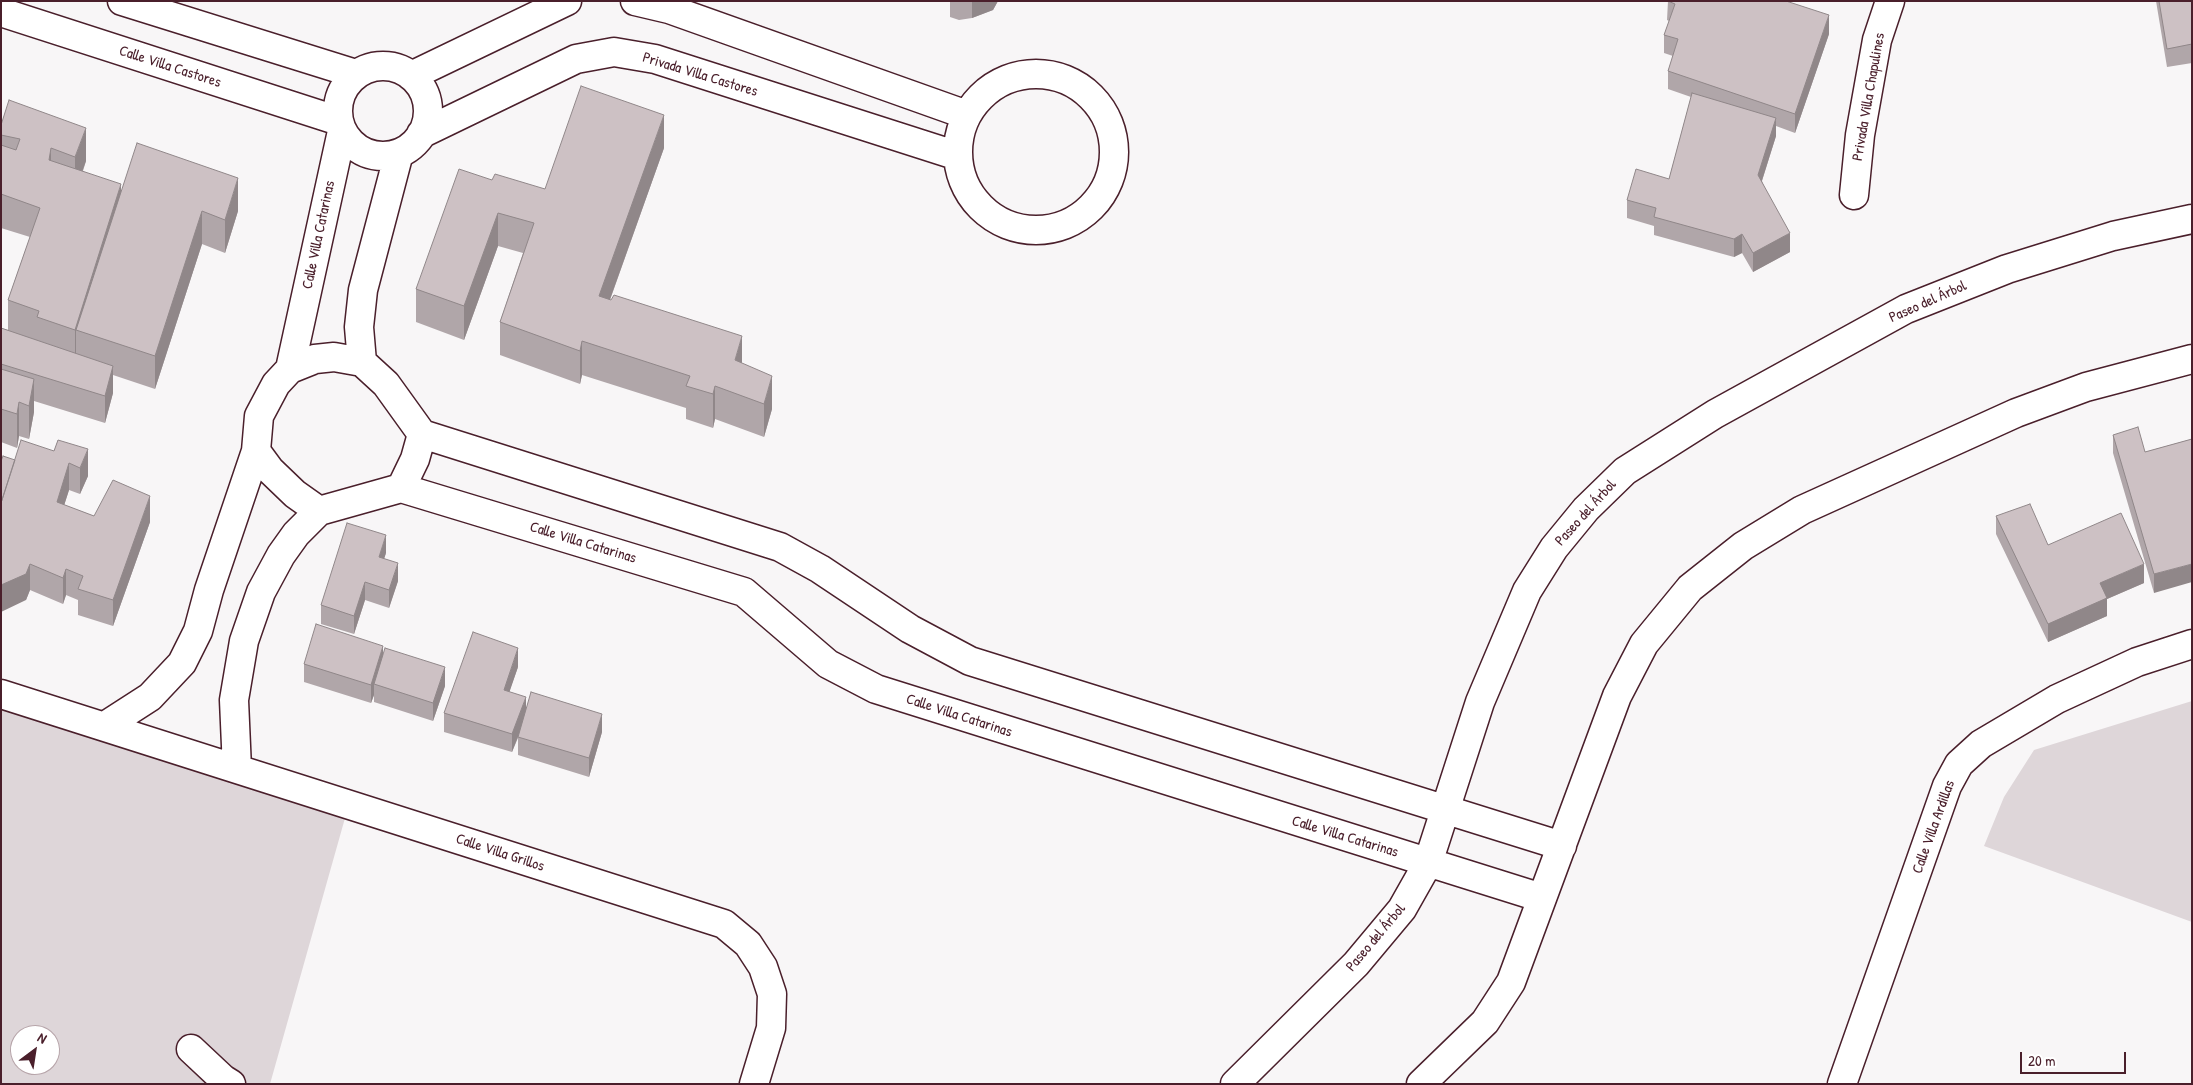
<!DOCTYPE html>
<html>
<head>
<meta charset="utf-8">
<style>
	body { margin:0 }
	#map { position:relative; width:2193px; height:1085px; overflow:hidden; background:#f8f6f7; font-family:"Patrick Hand",sans-serif }
	canvas { display:block }
	.frame { position:absolute; inset:0; border:2px solid #4a1f2b; pointer-events:none }
	.north { position:absolute; left:10px; top:1025px; width:50px; height:50px; box-sizing:border-box; background:#fff; border:1px solid #b7a5aa; border-radius:50%; rotate:31deg; font-size:14px; font-weight:700; line-height:20px; text-align:center; color:#4a1f2b }
	.north::after { content:''; display:block; margin:auto; width:18px; height:22px; background:#4a1f2b; clip-path:polygon(50% 0,100% 100%,50% 72%,0 100%) }
	.scale { position:absolute; left:2020px; top:1052px; width:106px; height:22px; box-sizing:border-box; border:2px solid #4a1f2b; border-top:0; padding-left:6px; font-size:15px; line-height:18px; white-space:nowrap; color:#4a1f2b; -webkit-text-stroke:4px #fff; paint-order:stroke }
</style>
</head>
<body>
<div id="map">
<canvas width="2193" height="1085"></canvas>
<div class="frame"></div>
<div class="north">N</div>
<div class="scale">20 m</div>
</div>
<script>
const ctx = document.querySelector('canvas').getContext('2d');
ctx.lineJoin = 'round';
function fill(path, color) { ctx.fillStyle = color; ctx.fill(path, 'evenodd'); }
const poly = rows => new Path2D(rows.map(r => 'M' + r).join(''));
function strokePath(path, color, width, dash) { ctx.strokeStyle = color; ctx.lineWidth = width; ctx.lineCap = dash ? 'butt' : 'round'; ctx.setLineDash(dash || []); ctx.stroke(path); }
function drawText(font, color, halo, rows, align = 'center') {
  ctx.font = font + ' "Patrick Hand",sans-serif'; ctx.lineWidth = 4.5; ctx.setLineDash([]); ctx.textBaseline = 'middle'; ctx.strokeStyle = halo; ctx.fillStyle = color; for (const [text, x, y, turn = 0] of rows) {
    ctx.save(); ctx.translate(x, y); ctx.rotate((+turn || 0) * Math.PI / 180); ctx.textAlign = isNaN(turn) ? turn : align; if (halo) ctx.strokeText(text, 0, 0); ctx.fillText(text, 0, 0); ctx.restore();
  }
}
const green = poly([
	[1,699,347,811,270,1084,1,1084],
	[20,1035,50,1035,50,1065,20,1065],
	[2192,701,2192,922,1984,846,2004,797,2034,750]
]);
const minor = poly([
	[122,1,356,74],
	[635,1,669,9,967,115],
	[1,12,339,121],
	'338 111a45 45 0 1 1 90 0a45 45 0 1 1-90 0Z',
	'958 152a78 78 0 1 1 156 0a78 78 0 1 1-156 0Z',
	[411,76,567,1],
	[421,134,576,59,614,52,655,59,958,156],
	[1854,195,1860,135,1877,40,1890,1],
	[362,362,359,327,363,290,399,153],
	[290,369,342,131],
	[422,434,780,547,820,569,910,629,970,661,1562,846],
	[401,488,415,459,422,434,386,384,362,362,334,357,315,359,290,369,276,384,259,416,256,451,270,470,295,494,319,511,401,488,744,592,828,664,876,689,1542,898],
	[1,694,724,924,748,944,763,967,772,994,771,1028,754,1084],
	[105,726,150,697,182,663,198,631,209,590,256,451],
	[237,769,234,700,244,641,261,592,281,555,296,534,319,511],
	[191,1049,223,1079,231,1084],
	[1235,1084,1356,964,1402,909,1428,863,1480,702,1527,591,1554,548,1586,509,1625,471,1715,414,1906,309,2007,269,2113,236,2192,219],
	[1421,1084,1485,1022,1511,982,1617,696,1644,644,1690,588,1743,546,1802,510,2016,413,2086,387,2192,359],
	[1842,1084,1947,786,1959,764,1981,744,2057,699,2137,662,2192,644]
]);
const wall = poly([
	[950,1,998,1,993,10,972,18,959,20,950,17],
	[1668,1,1829,34,1795,133,1776,126,1776,136,1762,181,1790,252,1753,272,1742,253,1734,257,1654,235,1654,226,1627,218,1627,200,1669,179,1691,97,1668,89,1668,71,1673,56,1664,53,1664,35,1669,21,1667,20],
	[2156,1,2192,1,2192,63,2167,67],
	[1,125,86,161,83,171,121,191,238,211,225,253,202,244,155,389,113,375,113,393,105,423,34,401,34,412,29,439,19,436,17,448,1,442,1,328,8,330,8,300,30,237,1,228],
	[664,148,610,300,742,364,772,409,764,437,715,419,713,428,686,419,686,408,582,375,580,384,500,355,500,322,523,253,498,246,464,340,416,322,416,289,492,180,545,189],
	[2113,435,2145,452,2192,439,2154,593,2113,453],
	[58,440,88,476,80,494,69,490,64,505,94,516,150,522,113,626,78,615,78,600,66,595,63,604,30,590,26,600,15,460,54,451],
	[1996,516,2048,545,2144,583,2107,599,2107,616,2048,642,1996,534],
	[386,553,384,558,398,581,389,608,365,600,354,634,321,624,321,605],
	[383,655,445,686,433,721,374,702,374,695,371,703,304,682,304,664],
	[518,667,509,692,526,708,602,732,589,777,518,755,518,738,512,752,444,732,444,713]
]);
const shadedWall = poly([
	[972,1,998,1,993,10,972,18],
	[1829,15,1829,34,1795,133,1795,114],
	[664,115,664,148,599,330,599,296],
	[1776,118,1776,136,1758,193,1758,175],
	[86,128,86,161,75,191,75,157],
	[51,148,51,182,49,160],
	[238,178,238,211,225,253,225,220],
	[121,184,121,217,76,330,76,359,75,363,75,330],
	[202,211,202,244,155,389,155,356],
	[498,213,498,246,464,340,464,306],
	[1790,233,1790,252,1753,272,1753,253],
	[1742,234,1742,253,1734,257,1734,239],
	[742,336,742,370,735,394,735,360],
	[582,341,582,375,580,384,580,351],
	[113,366,113,393,105,423,105,396],
	[772,376,772,409,764,437,764,404],
	[34,379,34,412,29,439,29,406],
	[715,386,715,419,713,428,713,394],
	[19,402,19,436,17,448,17,414],
	[88,449,88,476,80,494,80,468],
	[69,463,69,490,57,528,57,502],
	[150,496,150,522,113,626,113,600],
	[386,535,386,553,379,575,379,557],
	[398,563,398,581,389,608,389,590],
	[30,564,30,590,26,600,1,612,1,585],
	[2144,564,2144,583,2107,599,2107,616,2048,642,2048,624,2100,583],
	[2192,564,2192,582,2154,593,2154,574],
	[66,569,66,595,63,604,63,578],
	[365,582,365,600,354,634,354,616],
	[383,646,383,664,374,684,374,695,371,703,371,685],
	[518,648,518,667,504,708,504,690],
	[445,667,445,686,433,721,433,703],
	[526,697,526,716,512,752,512,734],
	[602,714,602,732,589,777,589,758]
]);
const building = poly([
	[1668,1,1786,1,1829,15,1795,114,1668,71,1678,39,1664,35,1675,4,1668,1],
	[2159,1,2192,1,2192,44,2167,49,2159,1],
	[581,86,664,115,599,296,611,300,614,295,742,336,735,360,772,376,764,404,715,386,713,394,686,386,690,376,582,341,580,351,500,322,534,223,498,213,464,306,416,289,459,169,492,180,495,174,545,189,581,86],
	[1692,93,1776,118,1758,175,1790,233,1753,253,1742,234,1734,239,1654,217,1656,208,1627,200,1636,169,1669,179,1692,93],
	[9,100,86,128,75,157,51,148,49,160,121,184,75,330,37,317,39,311,8,300,40,208,1,194,1,145,16,150,20,139,1,135,1,125,9,100],
	[137,143,238,178,225,220,202,211,155,356,76,330,137,143],
	[1,328,113,366,105,396,1,364,1,328],
	[1,369,34,379,29,406,19,402,17,414,1,409,1,369],
	[2138,427,2145,452,2192,439,2192,564,2154,574,2113,435,2138,427],
	[21,440,54,451,58,440,88,449,80,468,69,463,57,502,94,516,113,480,150,496,113,600,78,589,83,576,66,569,63,578,30,564,26,574,1,585,1,503,21,440],
	[3,456,15,460,1,503,1,461,3,456],
	[2030,504,2048,545,2121,513,2144,564,2100,583,2107,598,2048,624,1996,516,2030,504],
	[347,523,386,535,379,557,398,563,389,590,365,582,354,616,321,605,347,523],
	[316,624,383,646,371,685,304,664,316,624],
	[473,632,518,648,504,690,526,697,512,734,444,713,473,632],
	[385,648,445,667,433,703,374,684,385,648],
	[531,692,602,714,589,758,518,737,531,692]
]);
const streetNames = [
	["Calle Villa Castores",170,67,18],
	["Privada Villa Castores",700,75,17],
	["Privada Villa Chapulines",1869,97,-80],
	["Calle Villa Catarinas",319,235,-78],
	["Paseo del Árbol",1928,302,-24],
	["Paseo del Árbol",1586,513,-48],
	["Calle Villa Catarinas",583,543,17],
	["Calle Villa Catarinas",959,716,18],
	["Calle Villa Ardillas",1934,827,-70],
	["Calle Villa Catarinas",1345,837,17],
	["Calle Villa Grillos",500,853,18],
	["Paseo del Árbol",1376,938,-50]
];
fill(green, '#ded6d9');
strokePath(minor, '#4a1f2b', 31);
strokePath(minor, '#fff', 28);
fill(wall, '#b0a6a9');
fill(shadedWall, '#908789');
fill(building, '#cdc1c4');
strokePath(building, '#908789', 1);
drawText('15px', '#4a1f2b', '#fff', streetNames);
</script>
</body>
</html>
